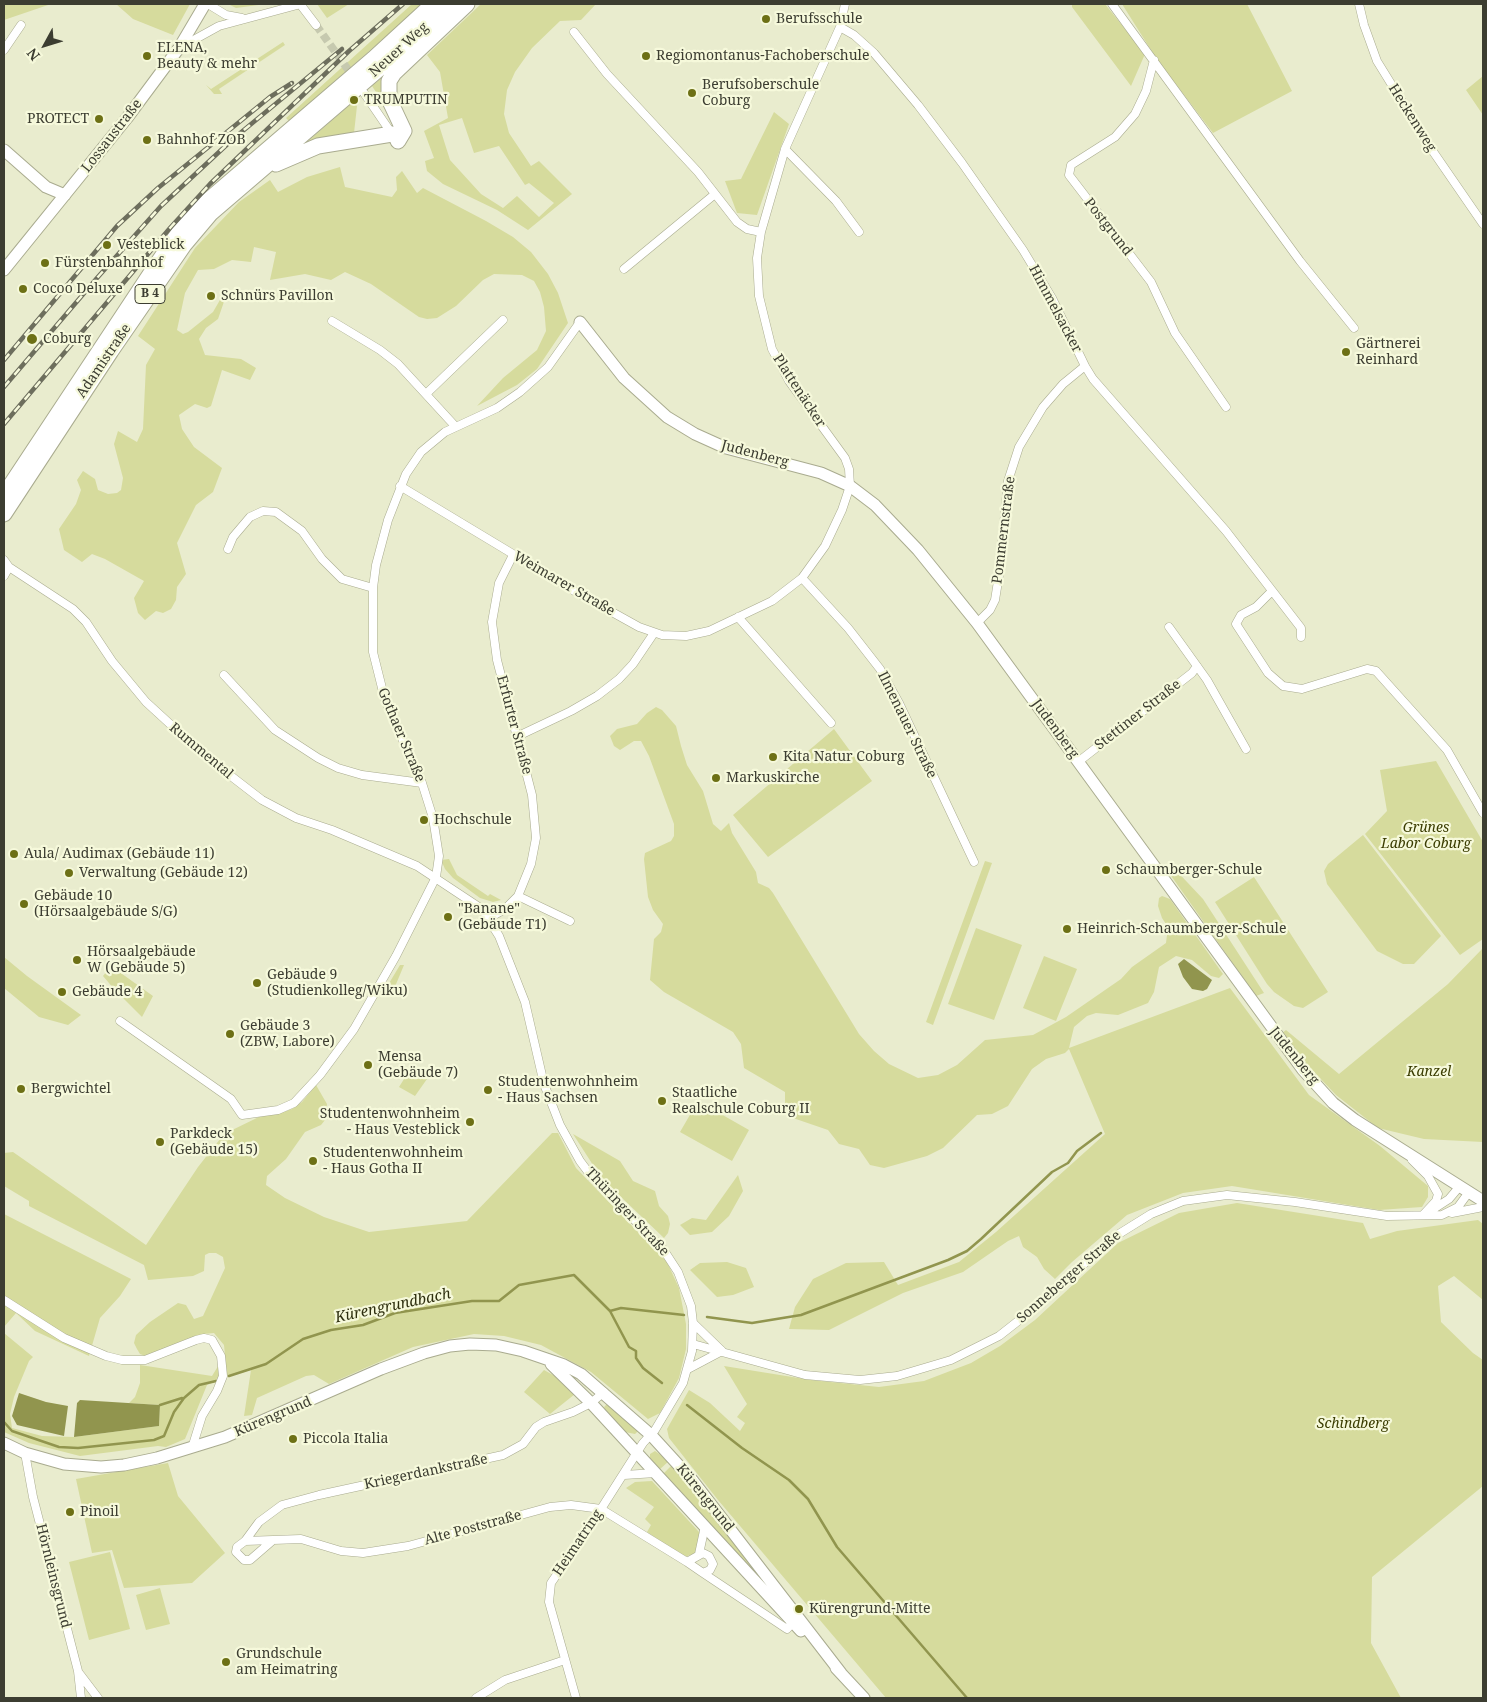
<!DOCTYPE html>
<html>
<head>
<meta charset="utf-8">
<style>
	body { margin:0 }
	#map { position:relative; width:1487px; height:1702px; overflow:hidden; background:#e9ecce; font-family:"Noto Serif",serif }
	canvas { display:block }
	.frame { position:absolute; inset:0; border:5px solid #3c3d31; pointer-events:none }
	.north { position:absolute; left:20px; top:20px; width:50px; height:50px; -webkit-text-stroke:4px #f6f9db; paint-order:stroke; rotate:231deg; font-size:14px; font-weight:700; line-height:20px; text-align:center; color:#3c3d31 }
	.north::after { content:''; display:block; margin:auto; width:18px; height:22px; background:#3c3d31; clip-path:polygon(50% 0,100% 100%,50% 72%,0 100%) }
</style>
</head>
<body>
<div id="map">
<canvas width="1487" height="1702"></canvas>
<div class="frame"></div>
<div class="north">N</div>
</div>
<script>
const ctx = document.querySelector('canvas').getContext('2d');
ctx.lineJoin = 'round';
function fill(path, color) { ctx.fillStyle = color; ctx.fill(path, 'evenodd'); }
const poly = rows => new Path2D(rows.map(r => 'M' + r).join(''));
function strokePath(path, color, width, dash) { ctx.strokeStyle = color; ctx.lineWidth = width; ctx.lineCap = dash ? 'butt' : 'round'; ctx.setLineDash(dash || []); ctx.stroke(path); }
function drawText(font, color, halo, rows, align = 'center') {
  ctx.font = font + ' "Noto Serif",serif'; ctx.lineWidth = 4.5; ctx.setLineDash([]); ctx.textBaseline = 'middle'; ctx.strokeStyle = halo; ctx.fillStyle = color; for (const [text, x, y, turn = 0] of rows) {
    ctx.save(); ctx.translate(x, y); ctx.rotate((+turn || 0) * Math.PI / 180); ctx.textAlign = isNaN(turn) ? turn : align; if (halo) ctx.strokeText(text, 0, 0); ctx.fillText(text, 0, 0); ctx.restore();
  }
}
const green = poly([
	[4,4,51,4,4,20],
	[116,4,190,4,173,35,133,19],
	[228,4,266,4,236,8],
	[317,4,349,4,327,18],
	[412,4,423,4,289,121,286,118],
	[481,4,596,4,581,20,560,21,532,48,515,72,507,90,504,114,509,133,531,166,539,161,572,194,528,230,497,210,443,184,427,171,425,161,434,158,424,131,448,118,440,72,427,55],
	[462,118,474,153,499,146,525,185,529,183,554,203,539,217,517,196,503,208,481,194,450,160,439,125],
	[1072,4,1105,4,1145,54,1131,86,1072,7],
	[1122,4,1247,4,1292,91,1213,133,1156,58],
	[283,42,285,45,219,89,222,94,214,94,206,85,211,89],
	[395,67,383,93,378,95,372,86],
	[1483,76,1483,115,1466,90],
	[353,102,357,106,354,133,299,149],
	[774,112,789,124,757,215,737,213,725,181,741,179],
	[340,167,345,187,392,197,397,190,396,177,402,171,417,193,423,188,486,221,513,237,531,252,548,274,558,293,568,323,537,369,517,385,477,406,503,378,537,350,546,331,544,307,540,292,534,281,522,275,494,274,483,280,456,306,437,318,427,319,419,317,371,284,345,272,331,280,305,274,270,280,276,252,254,247,251,262,232,260,214,269,198,270,185,293,177,330,183,334,188,332,213,312,224,293,227,293,218,319,206,328,199,339,205,355,241,359,256,368,250,380,222,370,211,406,207,408,195,404,179,415,182,429,194,447,222,468,213,492,196,505,177,543,186,574,177,587,176,600,171,609,163,613,156,611,145,620,138,613,134,598,144,581,105,559,92,554,82,562,64,550,59,529,76,504,81,490,77,480,83,471,95,479,98,490,108,494,117,493,121,490,123,478,114,444,118,431,137,442,143,429,146,365,155,349,138,336,195,248,239,202,270,180,278,192,307,177],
	[656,707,662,710,676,726,681,746,687,765,703,791,713,824,721,831,729,823,732,833,756,872,758,883,769,888,773,893,859,1034,874,1051,889,1064,918,1078,938,1075,957,1065,985,1040,1033,1035,1066,1017,1121,979,1132,967,1166,943,1168,927,1162,918,1158,906,1159,898,1162,896,1170,899,1223,974,1219,978,1211,976,1192,960,1176,956,1159,967,1154,992,1148,1003,1118,1015,1096,1013,1087,1016,1074,1027,1069,1048,1230,988,1309,1095,1380,1146,1428,1186,1428,1197,1422,1207,1379,1210,1232,1186,1183,1193,1127,1215,1072,1262,1055,1279,1044,1269,1037,1257,1023,1247,1019,1236,1008,1241,963,1272,903,1293,829,1330,789,1329,795,1307,813,1279,846,1263,884,1262,898,1285,959,1262,996,1232,1105,1134,1069,1049,1065,1053,1046,1059,1032,1069,1008,1106,992,1114,977,1115,943,1148,927,1156,884,1168,870,1165,859,1149,839,1144,828,1130,793,1118,785,1110,785,1092,744,1068,741,1044,733,1032,664,992,650,980,654,939,661,932,663,924,653,910,648,897,644,859,645,853,671,841,674,836,674,824,649,756,641,741,634,741,620,750,614,746,610,736,617,729,637,724,647,713],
	[834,729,872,781,768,857,733,815],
	[1436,761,1483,842,1483,939,1460,955,1365,834,1387,811,1380,770],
	[1363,835,1441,936,1414,964,1403,964,1377,951,1327,884,1324,871,1328,864],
	[449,859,457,875,488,896,490,894,501,900,493,902,480,898,453,878,445,869,441,860],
	[985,861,992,863,933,1025,926,1022],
	[1172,866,1203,899,1264,993,1256,996,1239,972,1167,870],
	[1254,877,1328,992,1303,1008,1294,1006,1274,992,1267,984,1215,902],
	[976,928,1022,945,994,1020,948,1004],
	[1483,948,1483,1142,1424,1139,1378,1128,1336,1095,1300,1057,1282,1033,1286,1030,1339,1074,1448,984],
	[1044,956,1077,969,1056,1021,1023,1008],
	[4,957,27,976,81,1015,68,1025,39,1017,4,988],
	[400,965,404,965,394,989,400,993,394,996,385,990],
	[111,966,153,996,142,1017,122,997,125,995,118,987,114,989,103,976],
	[411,1068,427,1079,415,1096,399,1087],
	[316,1085,327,1104,325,1120,321,1125,305,1132,286,1159,267,1176,266,1185,285,1198,324,1217,369,1232,467,1221,552,1133,558,1133,576,1168,667,1262,679,1288,686,1324,686,1349,679,1378,660,1413,648,1419,591,1372,541,1345,504,1336,474,1334,413,1347,329,1384,314,1375,306,1376,257,1398,252,1415,244,1416,251,1370,229,1376,207,1385,185,1439,166,1447,158,1446,80,1456,29,1443,4,1432,4,1333,33,1357,29,1361,14,1397,10,1414,12,1428,42,1436,74,1437,159,1426,160,1405,129,1403,135,1397,140,1383,140,1365,212,1376,225,1355,224,1345,214,1333,203,1334,148,1357,140,1354,137,1349,134,1343,136,1335,150,1322,178,1303,186,1305,194,1319,203,1316,225,1268,223,1257,216,1253,209,1253,205,1255,204,1271,193,1276,148,1280,144,1265,29,1206,29,1201,4,1186,4,1153,13,1152,146,1245,198,1167,224,1134,265,1114,280,1113,292,1109,302,1102],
	[698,1101,749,1130,732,1161,680,1132],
	[573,1134,620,1161,633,1181,655,1191,659,1206,668,1216,670,1224,668,1233,664,1238,602,1179],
	[738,1175,743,1191,729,1216,712,1232,690,1235,680,1225,692,1218,706,1220],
	[1237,1203,1363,1223,1370,1239,1397,1231,1478,1220,1483,1224,1483,1300,1454,1276,1438,1286,1441,1322,1473,1353,1483,1360,1483,1486,1372,1577,1371,1643,1401,1698,886,1698,718,1500,669,1438,667,1429,689,1390,710,1403,740,1431,745,1423,737,1417,747,1404,724,1366,811,1380,879,1387,924,1381,971,1363,1000,1346,1035,1320,1118,1243,1179,1213],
	[4,1214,131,1279,120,1296,100,1318,89,1356,35,1331,16,1313,4,1327],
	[727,1262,746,1268,754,1287,733,1295,717,1297,690,1270,700,1263],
	[544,1370,562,1380,575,1394,550,1414,524,1392],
	[607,1404,638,1431,635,1434,625,1432,606,1411,604,1407],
	[655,1451,669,1461,659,1470,650,1458,650,1454],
	[168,1463,178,1496,225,1553,192,1583,124,1588,112,1550,92,1553,76,1479],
	[672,1465,725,1528,775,1597,663,1474],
	[652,1481,699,1532,699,1544,694,1554,684,1557,647,1532,651,1525,645,1519,654,1507,626,1488,635,1482],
	[110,1552,130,1629,89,1640,69,1562],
	[160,1588,170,1624,146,1630,136,1595]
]);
const water = poly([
	[1184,959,1212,980,1207,989,1203,991,1192,989,1183,977,1178,964],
	[19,1393,46,1402,68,1406,64,1436,17,1425,12,1416],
	[80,1400,160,1405,159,1426,74,1437,77,1403]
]);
const stream = poly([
	[610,1311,621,1308,684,1315],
	[707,1317,752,1323,801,1315,948,1260,967,1251,981,1239,1052,1172,1068,1163,1077,1151,1101,1133],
	[229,1376,266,1364,303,1339,331,1330,363,1325,395,1313,472,1301,499,1301,519,1285,574,1275,610,1311,629,1347,636,1351,636,1358,643,1368,662,1383],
	[160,1405,182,1398],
	[687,1405,742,1448,789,1480,808,1499,837,1547,967,1698],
	[4,1422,12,1431,59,1447,78,1448,154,1440,164,1436,174,1412,184,1398,199,1385,216,1381]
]);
const streetTunnel = poly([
	[316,25,354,78]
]);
const street = poly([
	[208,4,226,15,242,18],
	[300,4,316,25],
	[1112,4,1300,261,1354,328],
	[1359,4,1364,25,1377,61,1432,150,1483,224],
	[840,27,854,35,874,53,918,105,962,163,1023,250,1052,298,1085,366,1093,379,1226,531,1301,628,1301,637],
	[574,32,607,74,698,172,737,222,747,229,761,232],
	[181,47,219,26,301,4],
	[4,50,21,25],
	[1154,60,1146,91,1135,114,1115,137,1071,165,1069,175,1151,282,1175,333,1226,407],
	[364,93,392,134],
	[785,149,836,201,859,232],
	[624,269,715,194],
	[332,321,380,350,398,364,455,426],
	[427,393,503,320],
	[400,486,576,592,639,627,662,635,686,636,709,631,772,601,802,578,825,546,842,510,850,486,849,469,845,458,789,381,772,349,759,296,757,258,761,232,785,149,840,27,845,4],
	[228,549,233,537,250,517,263,511,276,512,302,531,322,559,342,579,373,588],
	[4,560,9,567,73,609,86,622,112,661,146,702,205,756,262,800,296,818,332,830,417,866,482,909,499,936,525,1002,544,1084,560,1125,580,1161,592,1177,663,1249,678,1272,691,1306,693,1323,692,1351,683,1383,655,1430,643,1443,587,1531,551,1583,549,1602,576,1698],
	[4,576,9,567],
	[802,578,848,628,880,669,899,703,974,862],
	[1272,591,1256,607,1241,615,1236,624,1268,673,1283,686,1302,689,1367,669,1376,671,1447,750,1483,813],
	[738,617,831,723],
	[977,623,990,610,995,600,999,575,1008,481,1019,447,1043,407,1063,384,1085,366],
	[1169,627,1207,680,1246,749],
	[224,675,275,730,318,758,338,768,362,775,422,783],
	[516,737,571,711,597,696,619,679,633,664,654,633],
	[1078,762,1192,673,1197,666],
	[518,896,570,921],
	[489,918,505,909,518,896,531,864,536,838,532,795,497,660,492,622,499,583,513,555],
	[120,1021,231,1099,242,1115,278,1110,294,1103,320,1075,354,1029,396,956,436,877,439,856,433,818,422,783,385,700,373,652,373,588,376,565,388,520,406,474,421,452,445,432,497,408,520,392,548,367,580,322],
	[1412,1160,1428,1176,1438,1194,1436,1201,1423,1215],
	[1429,1212,1449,1199,1460,1186],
	[1452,1213,1483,1207],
	[4,1300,64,1338,106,1356,122,1360,145,1360,196,1340,204,1338,212,1340,221,1356,223,1376,217,1391,202,1416,192,1448],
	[693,1323,722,1351],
	[693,1344,805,1375,860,1380,897,1376,951,1360,999,1336,1036,1307,1114,1237,1151,1214,1183,1201,1227,1195,1295,1202,1387,1216,1442,1215,1458,1207,1469,1192],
	[688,1369,722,1351],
	[25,1453,33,1497,78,1671,81,1698],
	[624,1475,656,1473],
	[245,1541,301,1539,341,1551,363,1553,408,1546,550,1507,571,1505,601,1509,687,1562,703,1553,709,1556,713,1564,710,1570,703,1573,687,1562],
	[272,1541,250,1560,244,1560,236,1552,237,1547,245,1541,259,1522,282,1505,319,1495,503,1455,523,1444,536,1427,544,1422,573,1412,591,1403,604,1392],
	[699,1554,705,1526],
	[703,1573,787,1629,795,1620],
	[79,1673,98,1698],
	[476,1698,505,1680,565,1660]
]);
const secondary = poly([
	[4,150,46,187,65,195],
	[4,270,127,118,179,48,205,4],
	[580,322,624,378,667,417,695,434,726,448,821,473,850,486,875,505,918,550,977,623,1303,1070,1333,1103,1355,1120,1483,1201],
	[551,1364,591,1403,801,1631],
	[4,1443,25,1453,64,1464,101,1467,124,1465,157,1458,225,1437,381,1369,424,1353,450,1346,470,1344,496,1345,523,1351,564,1365,581,1374,651,1435,693,1481,841,1673],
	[836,1668,864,1698]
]);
const highway = poly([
	[398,141,404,131,389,99,389,81,394,73,467,4],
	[276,164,318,146,392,134],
	[4,495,157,264,179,232,204,204,373,59,433,4],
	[4,514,111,351,184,245,211,213,379,69,449,4]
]);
const rail = poly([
	[4,360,117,226,158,188,270,97,292,83],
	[4,387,97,278,161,206,233,139,342,49],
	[4,424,170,228,210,184,349,51,403,4]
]);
const markers = [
	[766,19,5,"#6d7015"],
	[147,56,5,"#6d7015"],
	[646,56,5,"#6d7015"],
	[692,93,5,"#6d7015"],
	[354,100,5,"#6d7015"],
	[99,119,5,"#6d7015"],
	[147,140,5,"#6d7015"],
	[107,245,5,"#6d7015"],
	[45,263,5,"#6d7015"],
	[23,289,5,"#6d7015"],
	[211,296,5,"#6d7015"],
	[32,339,6,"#6d7015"],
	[1346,352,5,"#6d7015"],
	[773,757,5,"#6d7015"],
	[716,778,5,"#6d7015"],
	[424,820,5,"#6d7015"],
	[14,854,5,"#6d7015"],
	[1106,870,5,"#6d7015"],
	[69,873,5,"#6d7015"],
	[24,904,5,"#6d7015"],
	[448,917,5,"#6d7015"],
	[1067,929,5,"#6d7015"],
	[77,960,5,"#6d7015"],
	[257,983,5,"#6d7015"],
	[62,992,5,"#6d7015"],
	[230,1034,5,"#6d7015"],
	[368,1065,5,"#6d7015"],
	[21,1089,5,"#6d7015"],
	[488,1090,5,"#6d7015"],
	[662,1101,5,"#6d7015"],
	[470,1122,5,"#6d7015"],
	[160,1142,5,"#6d7015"],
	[313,1161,5,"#6d7015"],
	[293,1439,5,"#6d7015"],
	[70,1512,5,"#6d7015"],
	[799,1609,5,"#6d7015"],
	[226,1662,5,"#6d7015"]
];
const shields = [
	[150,294,30]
];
const shieldNames = [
	["B 4",150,294]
];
const poiNames = [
	["Berufsschule",776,19],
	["ELENA,",157,48],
	["Beauty & mehr",157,64],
	["Regiomontanus-Fachoberschule",656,56],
	["Berufsoberschule",702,85],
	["Coburg",702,101],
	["TRUMPUTIN",364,100],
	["PROTECT",89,119,"right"],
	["Bahnhof ZOB",157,140],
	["Vesteblick",117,245],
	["Fürstenbahnhof",55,263],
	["Cocoo Deluxe",33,289],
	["Schnürs Pavillon",221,296],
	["Coburg",43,339],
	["Gärtnerei",1356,344],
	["Reinhard",1356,360],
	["Kita Natur Coburg",783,757],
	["Markuskirche",726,778],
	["Hochschule",434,820],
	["Aula/ Audimax (Gebäude 11)",24,854],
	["Schaumberger-Schule",1116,870],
	["Verwaltung (Gebäude 12)",79,873],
	["Gebäude 10",34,896],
	["(Hörsaalgebäude S/G)",34,912],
	["\"Banane\"",458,909],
	["(Gebäude T1)",458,925],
	["Heinrich-Schaumberger-Schule",1077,929],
	["Hörsaalgebäude",87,952],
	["W (Gebäude 5)",87,968],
	["Gebäude 9",267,975],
	["(Studienkolleg/Wiku)",267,991],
	["Gebäude 4",72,992],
	["Gebäude 3",240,1026],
	["(ZBW, Labore)",240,1042],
	["Mensa",378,1057],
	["(Gebäude 7)",378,1073],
	["Studentenwohnheim",498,1082],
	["- Haus Sachsen",498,1098],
	["Bergwichtel",31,1089],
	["Staatliche",672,1093],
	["Realschule Coburg II",672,1109],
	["Studentenwohnheim",460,1114,"right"],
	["- Haus Vesteblick",460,1130,"right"],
	["Parkdeck",170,1134],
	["(Gebäude 15)",170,1150],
	["Studentenwohnheim",323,1153],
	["- Haus Gotha II",323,1169],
	["Piccola Italia",303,1439],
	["Pinoil",80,1512],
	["Kürengrund-Mitte",809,1609],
	["Grundschule",236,1654],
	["am Heimatring",236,1670]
];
const streetNames = [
	["Neuer Weg",399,50,-42],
	["Heckenweg",1412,118,58],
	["Lossaustraße",112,136,-52],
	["Postgrund",1108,227,52],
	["Himmelsacker",1055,309,62],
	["Adamistraße",104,361,-56],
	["Plattenäcker",799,391,57],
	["Judenberg",755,454,15],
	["Pommernstraße",1004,530,-83],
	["Weimarer Straße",564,584,30],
	["Stettiner Straße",1138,715,-38],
	["Erfurter Straße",514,725,75],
	["Ilmenauer Straße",907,725,64],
	["Judenberg",1055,729,54],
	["Gothaer Straße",401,735,67],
	["Rummental",201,751,40],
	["Judenberg",1294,1056,51],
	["Thüringer Straße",627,1212,47],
	["Sonneberger Straße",1069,1277,-41],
	["Kürengrund",273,1417,-23],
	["Kriegerdankstraße",426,1472,-12],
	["Kürengrund",705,1498,51],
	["Alte Poststraße",473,1528,-15],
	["Heimatring",578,1543,-56],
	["Hörnleinsgrund",53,1576,76]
];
const parkNames = [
	["Grünes",1426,828],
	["Labor Coburg",1426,844],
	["Kanzel",1429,1072],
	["Schindberg",1353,1424]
];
const waterNames = [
	["Kürengrundbach",393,1306,-12]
];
fill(green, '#d6db9d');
fill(water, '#91954e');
strokePath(stream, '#91954e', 2.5);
strokePath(streetTunnel, '#c6c9af', 8, [8, 4]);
strokePath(street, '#a9ab8f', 9);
strokePath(secondary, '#a9ab8f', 13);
strokePath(highway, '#a9ab8f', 17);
strokePath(street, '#fff', 8);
strokePath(secondary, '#fff', 11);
strokePath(highway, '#fff', 15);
strokePath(rail, '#6d6e5d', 4.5);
strokePath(rail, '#f6f9db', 2.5, [8]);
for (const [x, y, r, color] of markers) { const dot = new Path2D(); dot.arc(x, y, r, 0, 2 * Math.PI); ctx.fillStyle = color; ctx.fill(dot); strokePath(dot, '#f6f9db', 2); }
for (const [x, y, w] of shields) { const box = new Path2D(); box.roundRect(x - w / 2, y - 9.5, w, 19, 4); ctx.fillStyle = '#f6f9db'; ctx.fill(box); strokePath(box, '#3c3d31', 1); }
drawText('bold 12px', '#3c3d31', null, shieldNames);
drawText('14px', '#3c3d31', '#f6f9db', poiNames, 'left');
drawText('14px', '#3c3d31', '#f6f9db', streetNames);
drawText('italic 14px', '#3a3c01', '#f6f9db', parkNames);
drawText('italic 15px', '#2e2f0f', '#f6f9db', waterNames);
</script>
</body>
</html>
